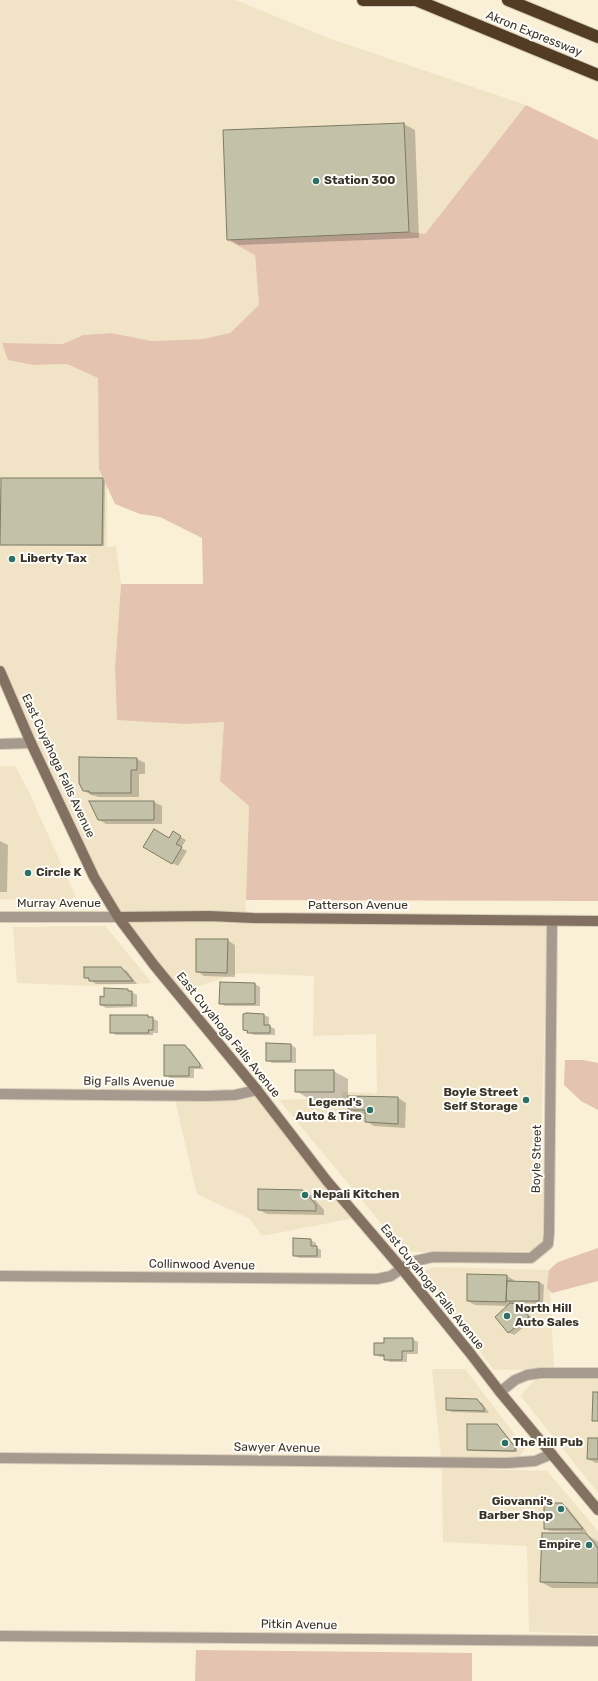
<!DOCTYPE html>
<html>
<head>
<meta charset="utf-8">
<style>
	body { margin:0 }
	canvas { display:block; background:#faefd7 }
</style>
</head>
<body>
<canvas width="598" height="1681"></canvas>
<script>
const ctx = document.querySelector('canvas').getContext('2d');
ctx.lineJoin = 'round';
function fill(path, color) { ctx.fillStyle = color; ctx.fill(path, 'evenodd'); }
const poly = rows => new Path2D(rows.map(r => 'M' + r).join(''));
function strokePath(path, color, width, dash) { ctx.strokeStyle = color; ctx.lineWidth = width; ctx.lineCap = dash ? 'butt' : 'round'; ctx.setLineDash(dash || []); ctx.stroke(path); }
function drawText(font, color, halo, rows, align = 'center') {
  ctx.font = font + ' Rubik,sans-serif'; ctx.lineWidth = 4; ctx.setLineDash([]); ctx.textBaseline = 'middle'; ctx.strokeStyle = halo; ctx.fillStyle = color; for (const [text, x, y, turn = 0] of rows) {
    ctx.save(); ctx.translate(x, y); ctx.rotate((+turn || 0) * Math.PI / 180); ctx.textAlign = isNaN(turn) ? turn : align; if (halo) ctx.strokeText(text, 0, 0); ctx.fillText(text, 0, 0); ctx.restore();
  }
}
const built = poly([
	[0,0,236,0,328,38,526,105,425,234,412,233,228,240,255,255,259,305,230,333,203,339,152,341,111,333,83,335,63,344,2,343,34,365,67,364,99,378,98,394,105,394,107,401,107,547,116,546,121,584,115,668,117,719,186,724,224,722,220,781,249,806,246,900,245,918,118,917,0,672],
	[0,766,15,766,28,790,75,895,71,902,0,899],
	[124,920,548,925,542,1105,543,1229,542,1245,528,1251,440,1253,404,1251,279,1100,342,1098,342,1092,377,1093,376,1034,313,1036,314,976,239,973,181,992],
	[105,926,152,983,92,986,17,983,13,927],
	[255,1094,354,1218,262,1236,250,1219,197,1194,175,1100,231,1101],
	[433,1267,549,1270,554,1369,494,1370,420,1273],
	[432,1369,465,1369,525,1448,518,1459,441,1457],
	[576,1377,598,1379,598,1493,523,1399,521,1395,535,1380],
	[442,1468,547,1471,598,1531,598,1634,529,1632,527,1546,443,1542]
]);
const green = poly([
	[526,105,598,140,598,901,246,900,249,806,220,781,224,722,186,724,117,720,115,668,121,584,203,584,202,538,160,517,140,514,115,504,99,469,98,378,67,364,34,365,8,360,2,343,63,344,83,335,111,333,152,341,203,339,230,333,259,305,255,255,227,240,409,232,425,234],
	[565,1060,583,1060,598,1063,598,1110,581,1101,564,1085],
	[598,1248,598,1281,552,1293,547,1288,549,1270,558,1262],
	[196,1650,472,1653,472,1681,195,1681]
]);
const shadow = poly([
	[404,124,415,130,419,238,239,245,228,239,224,131],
	[102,479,105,481,104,546,4,545,1,544],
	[137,759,145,763,145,774,139,774,139,797,99,797,91,795,83,790],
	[154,802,162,806,162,824,106,824,98,819],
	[174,833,186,840,181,848,187,851,178,866,144,847,169,839],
	[0,841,8,845,7,892,0,892],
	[227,940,235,945,235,977,204,976,197,971],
	[121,968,127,971,137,984,96,984,85,977],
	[221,983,255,984,260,987,260,1006,225,1006,220,1003],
	[128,990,137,995,137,1007,106,1008,101,1005,105,998],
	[264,1015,269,1017,269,1026,275,1029,275,1035,254,1035,244,1030],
	[147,1016,158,1021,158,1033,153,1033,153,1035,116,1035,111,1032],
	[267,1044,291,1045,296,1048,296,1063,272,1063,267,1060],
	[184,1046,190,1049,204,1069,194,1069,194,1078,170,1078,165,1075],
	[333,1071,348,1079,348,1097,398,1098,406,1103,405,1128,374,1126,366,1121,366,1114,357,1114,349,1109,349,1100,311,1100,296,1091],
	[303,1191,311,1195,324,1210,324,1215,267,1214,259,1210],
	[311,1240,316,1243,316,1247,321,1250,321,1258,299,1258,294,1255],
	[507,1276,514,1280,514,1282,539,1282,544,1285,543,1304,515,1303,524,1308,533,1320,514,1335,508,1332,508,1306,475,1305,468,1301],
	[412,1339,418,1342,418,1354,407,1354,407,1362,390,1362,385,1359,385,1357,380,1357,375,1354],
	[476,1400,482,1403,489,1413,452,1412,447,1410],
	[497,1425,517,1449,517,1452,470,1451,468,1450],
	[598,1439,598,1463,596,1463,588,1459],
	[562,1504,567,1507,587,1532,550,1531,545,1528],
	[586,1534,598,1542,598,1588,552,1588,541,1582]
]);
const building = poly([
	[404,123,409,232,227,240,223,130,404,123],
	[1,478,103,478,102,545,0,545,1,478],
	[79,757,137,758,137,770,131,770,131,793,90,793,89,791,83,791,79,783,79,757],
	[89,801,154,801,154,820,98,820,89,801],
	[154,829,169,838,173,831,181,836,176,844,182,847,172,864,143,847,154,829],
	[196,939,228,939,227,973,196,972,196,939],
	[84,967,121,967,133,981,89,981,89,978,84,978,84,967],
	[220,982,255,983,255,1004,219,1004,220,982],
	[104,988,128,989,128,991,132,991,132,1005,100,1005,100,996,104,997,104,988],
	[247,1013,264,1014,264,1025,270,1025,270,1033,247,1033,248,1031,243,1030,243,1014,247,1013],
	[110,1015,148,1015,148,1017,153,1017,153,1030,148,1030,149,1033,110,1033,110,1015],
	[266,1043,291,1044,291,1061,266,1061,266,1043],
	[164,1045,185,1045,200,1064,200,1067,189,1067,189,1076,164,1076,164,1045],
	[295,1070,334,1070,334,1092,295,1092,295,1070],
	[348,1096,398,1097,398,1124,365,1122,365,1110,348,1110,348,1096],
	[258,1189,303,1190,316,1205,316,1211,258,1210,258,1189],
	[293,1238,311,1239,311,1246,317,1246,317,1256,293,1256,293,1238],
	[467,1274,507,1275,506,1302,467,1301,467,1274],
	[507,1281,539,1282,539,1301,506,1301,507,1281],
	[510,1303,518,1304,529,1317,508,1333,495,1317,510,1303],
	[384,1338,413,1338,413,1351,402,1351,402,1360,384,1360,384,1355,374,1355,374,1343,384,1343,384,1338],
	[593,1392,598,1392,598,1421,592,1421,593,1392],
	[446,1398,477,1399,484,1408,484,1411,446,1410,446,1398],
	[467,1424,497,1424,515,1447,515,1451,467,1450,467,1424],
	[588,1438,598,1438,598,1459,587,1459,588,1438],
	[544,1503,562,1503,583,1529,544,1529,544,1503],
	[542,1533,586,1533,598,1548,598,1583,540,1582,542,1533]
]);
const street = poly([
	[0,744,31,743],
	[0,917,118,917],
	[0,1094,207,1096,235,1095,257,1090],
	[0,1276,377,1279,391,1276,411,1262,433,1257,531,1258,548,1244,549,1233,552,921],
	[500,1392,515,1380,527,1375,541,1373,598,1373],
	[0,1458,507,1463,535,1461,552,1454],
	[0,1636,598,1641]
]);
const secondary = poly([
	[0,671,31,743,94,877,118,917,154,965,257,1090,327,1181,402,1269,470,1353,500,1392,598,1510],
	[118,917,209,916,253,918,598,921]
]);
const highway = poly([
	[363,0,416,0],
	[416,0,598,75],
	[508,0,598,37]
]);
const markers = [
	[316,181,4,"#2b7165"],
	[12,559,4,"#2b7165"],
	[28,873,4,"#2b7165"],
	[526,1100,4,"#2b7165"],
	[370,1110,4,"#2b7165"],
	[305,1195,4,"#2b7165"],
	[507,1316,4,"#2b7165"],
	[505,1443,4,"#2b7165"],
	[561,1509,4,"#2b7165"],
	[589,1545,4,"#2b7165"]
];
const streetNames = [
	["Akron Expressway",534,34,22],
	["East Cuyahoga Falls Avenue",58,766,65],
	["Murray Avenue",59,904],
	["Patterson Avenue",358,906],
	["East Cuyahoga Falls Avenue",228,1035,51],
	["Big Falls Avenue",129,1082,1],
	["Boyle Street",537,1159,-89],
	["Collinwood Avenue",202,1265,1],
	["East Cuyahoga Falls Avenue",432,1287,51],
	["Sawyer Avenue",277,1448,1],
	["Pitkin Avenue",299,1625,1]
];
const poiNames = [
	["Station 300",324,181],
	["Liberty Tax",20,559],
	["Circle K",36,873],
	["Boyle Street",518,1093,"right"],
	["Self Storage",518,1107,"right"],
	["Legend's",362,1103,"right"],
	["Auto & Tire",362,1117,"right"],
	["Nepali Kitchen",313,1195],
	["North Hill",515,1309],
	["Auto Sales",515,1323],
	["The Hill Pub",513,1443],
	["Giovanni's",553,1502,"right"],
	["Barber Shop",553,1516,"right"],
	["Empire",581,1545,"right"]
];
fill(built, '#f1e3c5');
fill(green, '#e4c3b1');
fill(shadow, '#0003');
fill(building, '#c3c2a9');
strokePath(building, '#7c7b64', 1);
strokePath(street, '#d7cdb8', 12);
strokePath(secondary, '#d7cdb8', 12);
strokePath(highway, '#d7cdb8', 14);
strokePath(street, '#a69a8e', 10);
strokePath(secondary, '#827160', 10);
strokePath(highway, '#523c23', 12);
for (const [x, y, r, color] of markers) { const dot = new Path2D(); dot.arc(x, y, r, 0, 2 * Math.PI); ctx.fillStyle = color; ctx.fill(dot); strokePath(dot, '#fffdf8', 1.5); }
drawText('12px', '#39342b', '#fffdf8', streetNames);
drawText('bold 12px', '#39342b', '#fffdf8', poiNames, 'left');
</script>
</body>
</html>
